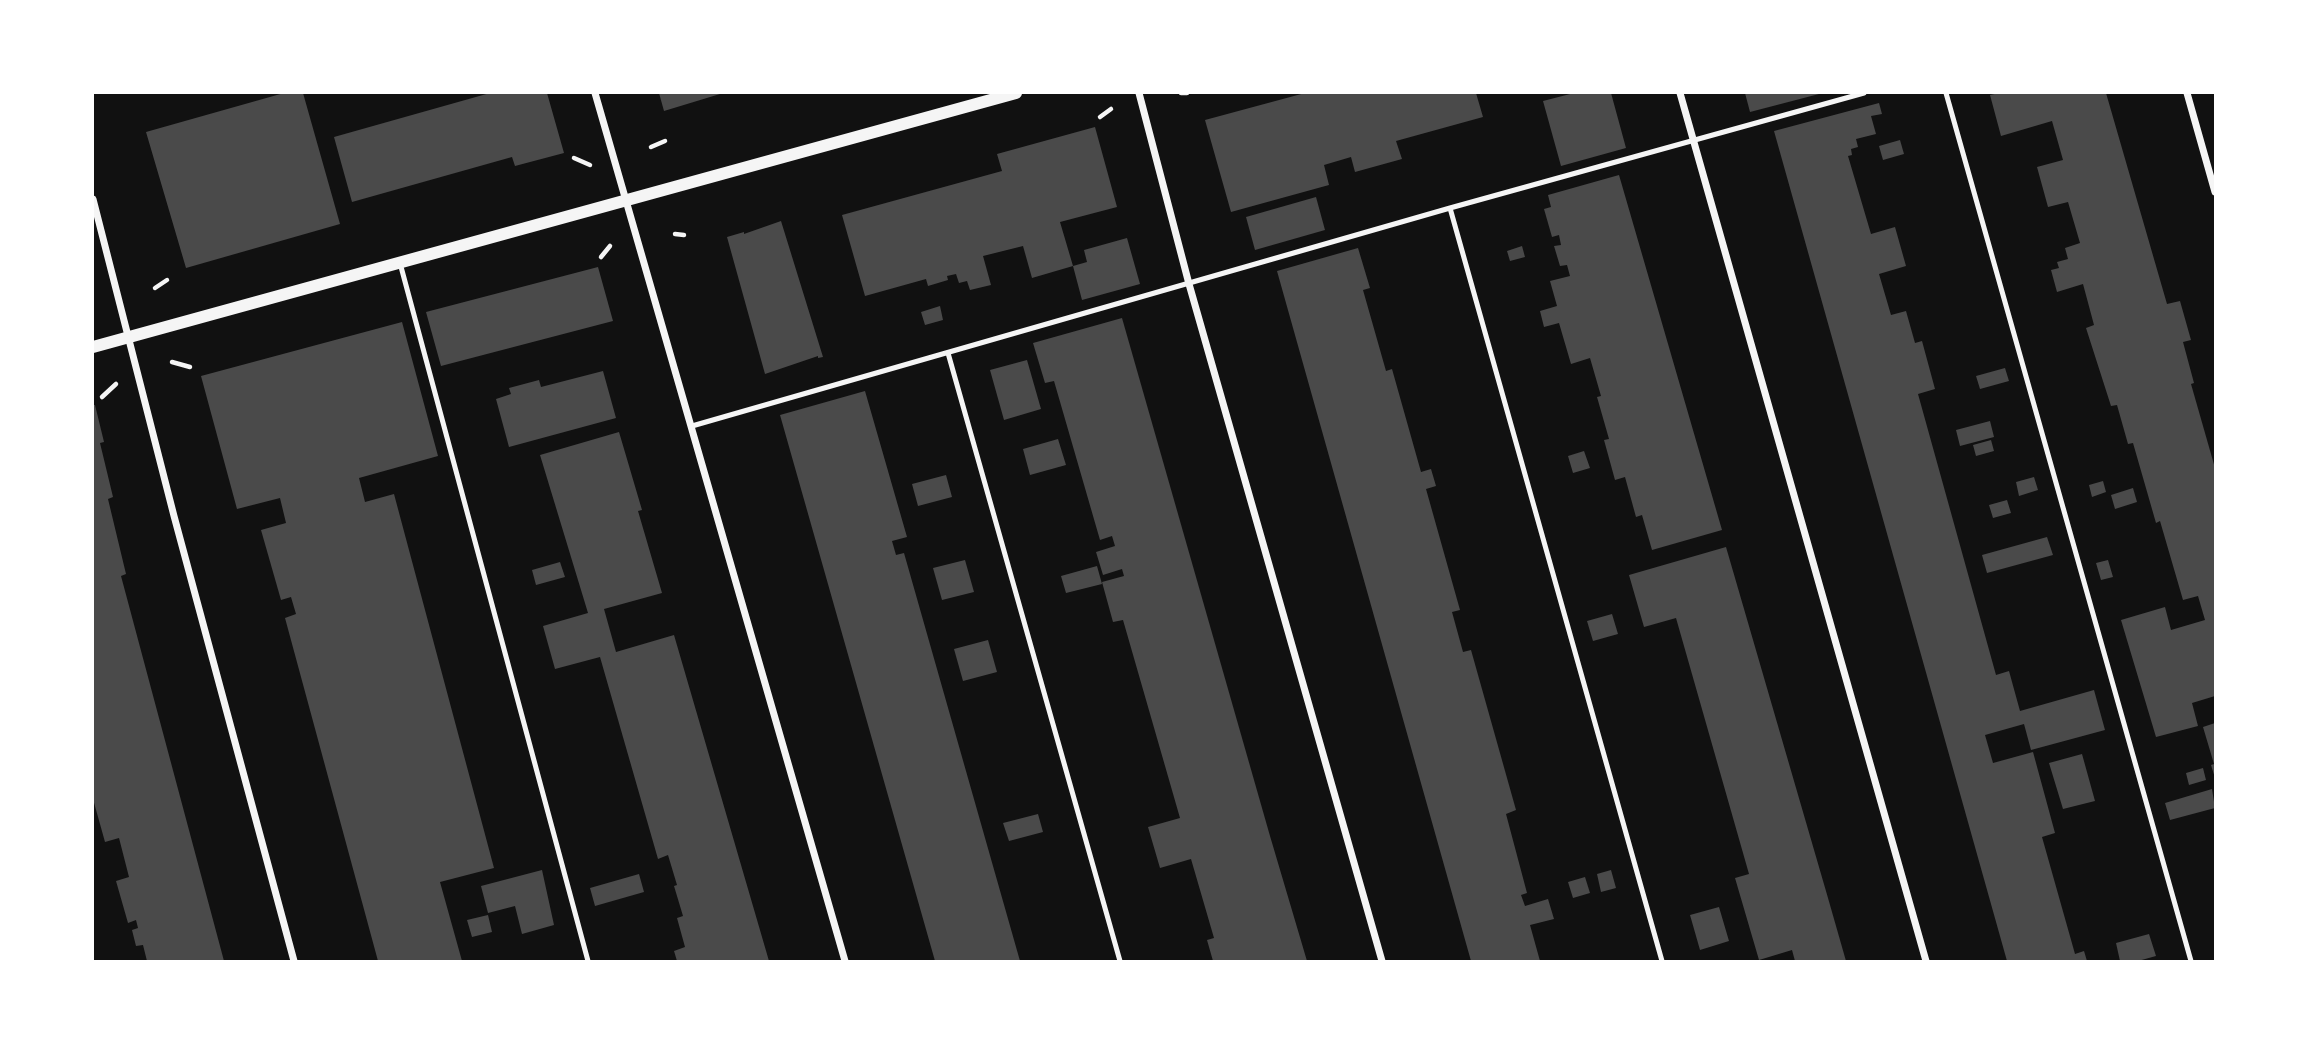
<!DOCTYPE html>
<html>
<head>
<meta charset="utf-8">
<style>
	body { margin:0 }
	#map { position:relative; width:2308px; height:1054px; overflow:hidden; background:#111; font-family:Jost,sans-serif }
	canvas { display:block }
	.frame { position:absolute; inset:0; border:94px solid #fff; pointer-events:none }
</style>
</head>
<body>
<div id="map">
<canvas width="2308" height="1054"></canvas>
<div class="frame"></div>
</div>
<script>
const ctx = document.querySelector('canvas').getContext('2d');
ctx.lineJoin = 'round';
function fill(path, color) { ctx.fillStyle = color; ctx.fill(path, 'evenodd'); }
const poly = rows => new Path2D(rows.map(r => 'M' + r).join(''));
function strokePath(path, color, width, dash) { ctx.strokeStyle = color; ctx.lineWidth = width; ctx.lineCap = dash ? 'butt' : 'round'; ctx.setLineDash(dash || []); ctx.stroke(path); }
const building = poly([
	[284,93,303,93,340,224,186,268,146,132],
	[490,93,547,93,564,153,515,166,512,157,352,202,334,137],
	[659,93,719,93,720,94,664,111],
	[1305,93,1476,93,1483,117,1396,141,1402,159,1355,172,1351,157,1324,165,1329,185,1231,212,1205,120],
	[1574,93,1611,93,1626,148,1561,166,1543,101],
	[1745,93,1819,93,1819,94,1750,112],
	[1999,93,2106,93,2167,304,2180,301,2191,340,2183,342,2194,383,2191,384,2215,468,2215,696,2192,703,2198,726,2156,737,2121,620,2165,607,2171,630,2205,620,2198,596,2183,600,2160,521,2156,523,2133,443,2128,444,2117,405,2111,406,2086,328,2094,325,2083,284,2057,292,2051,270,2059,268,2057,262,2068,259,2065,248,2080,243,2068,202,2048,207,2037,167,2063,160,2052,121,2001,136,1990,95],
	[1879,103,1882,114,1871,116,1876,134,1856,139,1858,147,1851,149,1852,155,1848,156,1871,234,1895,227,1906,266,1879,274,1891,315,1906,311,1915,343,1922,341,1935,389,1918,394,1996,675,2009,671,2020,711,2094,690,2105,730,2031,750,2024,724,1985,735,1993,763,2033,752,2055,833,2042,837,2075,954,2084,951,2087,961,2007,961,1774,131],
	[1095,127,1117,207,1060,222,1073,266,1087,262,1084,250,1127,238,1140,284,1082,300,1073,266,1032,278,1023,246,983,256,991,285,970,290,967,281,959,283,956,274,947,276,948,280,928,286,926,279,865,296,842,215,1002,171,997,154],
	[1900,140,1904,154,1883,160,1879,146],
	[1619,175,1722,530,1652,550,1642,515,1636,517,1625,477,1615,480,1604,440,1609,439,1597,397,1601,396,1590,358,1571,364,1559,323,1544,327,1540,311,1557,306,1550,281,1570,276,1567,265,1560,266,1554,246,1561,245,1559,235,1552,237,1544,209,1551,207,1548,195],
	[1316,197,1325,230,1255,250,1246,217],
	[781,221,823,357,818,358,818,356,765,374,727,237,744,232,744,234],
	[1522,246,1525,257,1510,261,1507,251],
	[1358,248,1370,288,1363,290,1386,371,1392,369,1421,472,1431,469,1436,486,1426,489,1460,610,1452,612,1463,652,1471,650,1516,810,1506,814,1527,893,1521,895,1525,906,1548,899,1554,919,1530,925,1540,961,1471,961,1277,271],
	[598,267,613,321,441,366,426,312],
	[940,306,943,320,925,325,921,312],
	[1122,318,1270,836,1307,961,1213,961,1207,940,1214,938,1191,859,1160,868,1148,827,1180,818,1123,620,1113,622,1102,582,1124,576,1122,569,1103,575,1096,552,1115,546,1112,536,1100,540,1054,381,1045,383,1033,343],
	[402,322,438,456,359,478,365,502,394,494,494,868,440,882,462,961,378,961,285,618,296,614,291,597,281,600,261,530,286,523,280,498,237,509,201,376],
	[1027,360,1041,409,1004,420,990,370],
	[2005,368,2009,381,1980,389,1976,376],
	[603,371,616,418,509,447,496,399,511,394,509,388,539,380,541,387],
	[865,391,907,537,892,541,896,555,904,553,1020,961,935,961,780,415],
	[93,405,95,405,104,442,100,443,113,497,108,499,126,574,121,576,224,961,147,961,143,945,136,946,132,930,138,928,136,920,128,923,116,881,129,877,119,838,105,842,93,799],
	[1990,421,1994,437,1960,446,1956,430],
	[619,432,642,510,638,511,662,593,604,609,616,652,674,635,769,961,677,961,674,951,685,947,677,918,683,916,674,886,677,885,668,855,658,859,600,657,555,669,543,626,588,613,540,455],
	[1058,439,1066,465,1030,475,1023,449],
	[1991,440,1994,451,1976,456,1973,445],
	[1584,451,1590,468,1573,473,1568,456],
	[946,475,952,497,918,506,912,484],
	[2034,477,2038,490,2019,496,2016,482],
	[2103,481,2106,492,2092,497,2089,485],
	[2133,488,2137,502,2115,509,2111,495],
	[2007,500,2011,513,1993,518,1989,505],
	[2047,537,2053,555,1987,573,1982,555],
	[1726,547,1828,898,1846,961,1795,961,1792,950,1759,960,1735,878,1749,874,1676,618,1644,627,1629,575],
	[965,560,974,592,942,600,933,568],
	[2108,560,2113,577,2101,580,2096,563],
	[560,562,565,577,536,585,532,570],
	[1097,566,1102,584,1066,593,1061,576],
	[1612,614,1618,634,1593,641,1587,621],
	[988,640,997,672,963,681,954,649],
	[2215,723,2215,778,2211,765,2214,764,2203,727],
	[2082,754,2095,801,2063,809,2049,763],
	[2203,768,2206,780,2189,785,2186,773],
	[2212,789,2215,808,2170,820,2165,803],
	[1038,814,1043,832,1009,841,1003,823],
	[542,870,554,925,522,934,515,906,488,913,481,886],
	[1611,870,1616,888,1601,892,1597,874],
	[639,874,644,892,595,906,590,888],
	[1585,877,1590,893,1573,898,1568,882],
	[1719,907,1729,941,1700,950,1690,915],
	[488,915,492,932,472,937,467,920],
	[2149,934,2156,956,2138,961,2120,961,2116,943]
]);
const path = poly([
	[1181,93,1187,93],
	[1100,117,1111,109],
	[651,147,665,141],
	[574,158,590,165],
	[675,234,684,235],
	[601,257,610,246],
	[155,288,167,280],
	[172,362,190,367],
	[102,397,116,384]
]);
const service = poly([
	[1946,93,2191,961],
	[1450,208,1662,961],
	[400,263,588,961],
	[948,353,1120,961],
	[692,426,1450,208,1864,93]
]);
const minor = poly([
	[595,93,845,961],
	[1139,93,1189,284,1382,961],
	[1680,93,1926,961],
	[2187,93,2215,192],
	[93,199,174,516,294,961]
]);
const tertiary = poly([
	[93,347,1016,93]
]);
fill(building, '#4a4a4a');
strokePath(path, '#f5f5f5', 4.5);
strokePath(service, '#f5f5f5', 5);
strokePath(minor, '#f5f5f5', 7);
strokePath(tertiary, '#f5f5f5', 12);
</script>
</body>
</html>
